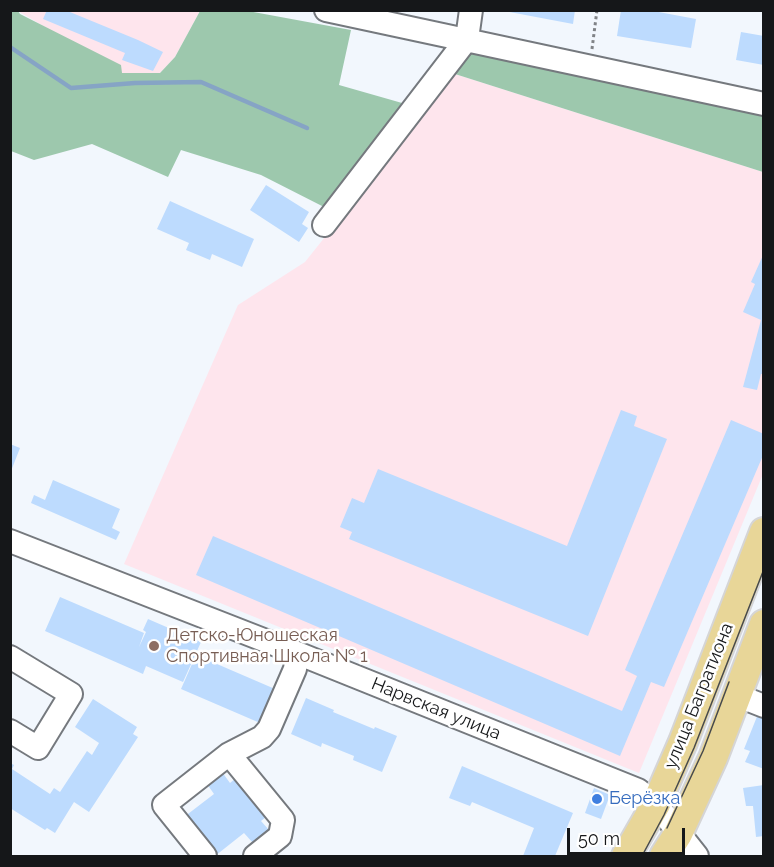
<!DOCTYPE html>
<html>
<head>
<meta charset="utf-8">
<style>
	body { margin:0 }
	#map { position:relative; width:774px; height:867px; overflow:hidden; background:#f2f7fd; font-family:Raleway,sans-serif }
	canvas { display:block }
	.frame { position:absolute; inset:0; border:12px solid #151719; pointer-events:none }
	.scale { position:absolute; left:567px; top:828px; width:118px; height:27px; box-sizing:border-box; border:3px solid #151719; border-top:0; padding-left:8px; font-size:18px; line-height:21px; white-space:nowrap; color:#151719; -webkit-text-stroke:4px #fff; paint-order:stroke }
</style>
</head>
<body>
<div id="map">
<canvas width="774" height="867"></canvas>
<div class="frame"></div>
<div class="scale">50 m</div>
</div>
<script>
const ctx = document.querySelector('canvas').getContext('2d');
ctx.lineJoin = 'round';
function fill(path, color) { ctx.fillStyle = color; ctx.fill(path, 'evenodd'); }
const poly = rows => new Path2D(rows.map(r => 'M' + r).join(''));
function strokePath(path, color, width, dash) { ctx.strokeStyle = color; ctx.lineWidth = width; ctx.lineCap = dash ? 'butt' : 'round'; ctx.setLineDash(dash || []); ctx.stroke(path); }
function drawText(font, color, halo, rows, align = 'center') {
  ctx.font = font + ' Raleway,sans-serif'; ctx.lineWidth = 5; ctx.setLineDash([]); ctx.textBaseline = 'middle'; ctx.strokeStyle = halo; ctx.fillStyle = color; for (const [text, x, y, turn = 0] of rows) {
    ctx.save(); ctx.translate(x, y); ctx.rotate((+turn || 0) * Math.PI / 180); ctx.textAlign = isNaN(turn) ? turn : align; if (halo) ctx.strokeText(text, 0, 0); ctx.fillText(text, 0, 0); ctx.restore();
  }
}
const industrial = poly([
	[18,11,200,11,175,57,160,73,122,73],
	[455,74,763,172,763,474,639,773,124,564,238,305,305,262]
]);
const forest = poly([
	[10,11,18,11,20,14,121,65,122,73,160,73,175,57,200,11,248,11,351,30,339,85,402,103,324,207,261,175,181,150,168,177,92,144,34,160,11,151],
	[470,44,763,110,763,172,455,74]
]);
const stream = poly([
	[10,47,71,88,135,83,201,82,307,128]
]);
const building = poly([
	[47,10,65,10,138,40,163,52,153,71,122,60,125,53,43,19],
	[499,10,575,10,573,24],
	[621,10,648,10,696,19,691,48,617,36],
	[741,32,764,36,764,65,736,60],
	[266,185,309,212,302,224,308,228,299,242,250,210],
	[170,201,254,239,242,267,212,254,210,260,186,250,189,243,157,229],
	[764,253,764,374,761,374,757,390,743,387,761,320,743,312,755,284,751,282],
	[621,410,637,416,634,426,667,439,588,636,349,539,352,532,340,527,352,498,364,503,378,469,567,546],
	[731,420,764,434,764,453,664,687,651,682,620,756,196,575,213,536,622,711,637,676,625,670],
	[10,444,20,448,11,471,10,471],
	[53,480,120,509,112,528,120,532,116,540,31,503,34,495,45,500],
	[60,597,144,633,139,647,146,632,143,630,148,619,201,642,183,682,146,666,143,674,45,631],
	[196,655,282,692,267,726,181,689],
	[306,698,334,710,333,712,374,729,375,727,397,736,382,772,353,760,354,756,322,743,321,747,291,734],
	[93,699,137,727,133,734,138,737,89,812,74,802,55,833,47,828,45,830,10,808,10,763,14,765,12,769,50,794,54,788,60,792,87,751,92,755,99,743,75,727],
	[760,709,764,710,764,769,745,762,750,751,744,749],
	[462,766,573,813,555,856,523,856,534,828,472,802,470,806,449,798],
	[222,772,230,783,235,779,266,817,261,821,269,830,253,843,244,833,215,856,184,817,214,794,207,784],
	[764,785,764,836,756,837,753,806,746,806,743,788],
	[594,788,610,795,601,819,585,813]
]);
const path = poly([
	[592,49,597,10]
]);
const minor = poly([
	[326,10,764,104],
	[324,225,467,39,471,10],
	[10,541,297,653,638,790,656,804,697,856],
	[10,657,71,694,38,748,10,731],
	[736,695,764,706],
	[229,754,283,820,280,836,255,856],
	[205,856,164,805,229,754,262,737,269,729,295,669,297,653]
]);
const major = poly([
	[626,856,656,804,683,742,764,532],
	[664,856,678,834,713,758,764,624]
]);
const tram = poly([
	[667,828,703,751,729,682],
	[642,856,664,815,694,748,764,569]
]);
const markers = [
	[154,646,6,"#8d6e63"],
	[597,799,6,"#3f7fe0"]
];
const educationNames = [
	["Детско-Юношеская",166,636],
	["Спортивная Школа № 1",166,657]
];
const streetNames = [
	["улица Багратиона",699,696,-68],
	["Нарвская улица",436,709,22]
];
const shopNames = [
	["Берёзка",609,799]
];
fill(industrial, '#fee5ed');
fill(forest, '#9dc8ad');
strokePath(stream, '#86a4c5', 4.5);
fill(building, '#bddbfe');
strokePath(minor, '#75797e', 26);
strokePath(major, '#d5d5d6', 32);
strokePath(path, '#808387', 3, [3, 3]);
strokePath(minor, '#fff', 22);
strokePath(major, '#e8d698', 28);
strokePath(tram, '#474a4d', 1.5);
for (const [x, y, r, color] of markers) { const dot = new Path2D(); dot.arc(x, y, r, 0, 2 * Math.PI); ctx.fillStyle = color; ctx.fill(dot); strokePath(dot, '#fff', 2); }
drawText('18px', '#785e54', '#fff', educationNames, 'left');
drawText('18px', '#151719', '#fff', streetNames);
drawText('18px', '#366cbe', '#fff', shopNames, 'left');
</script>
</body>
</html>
